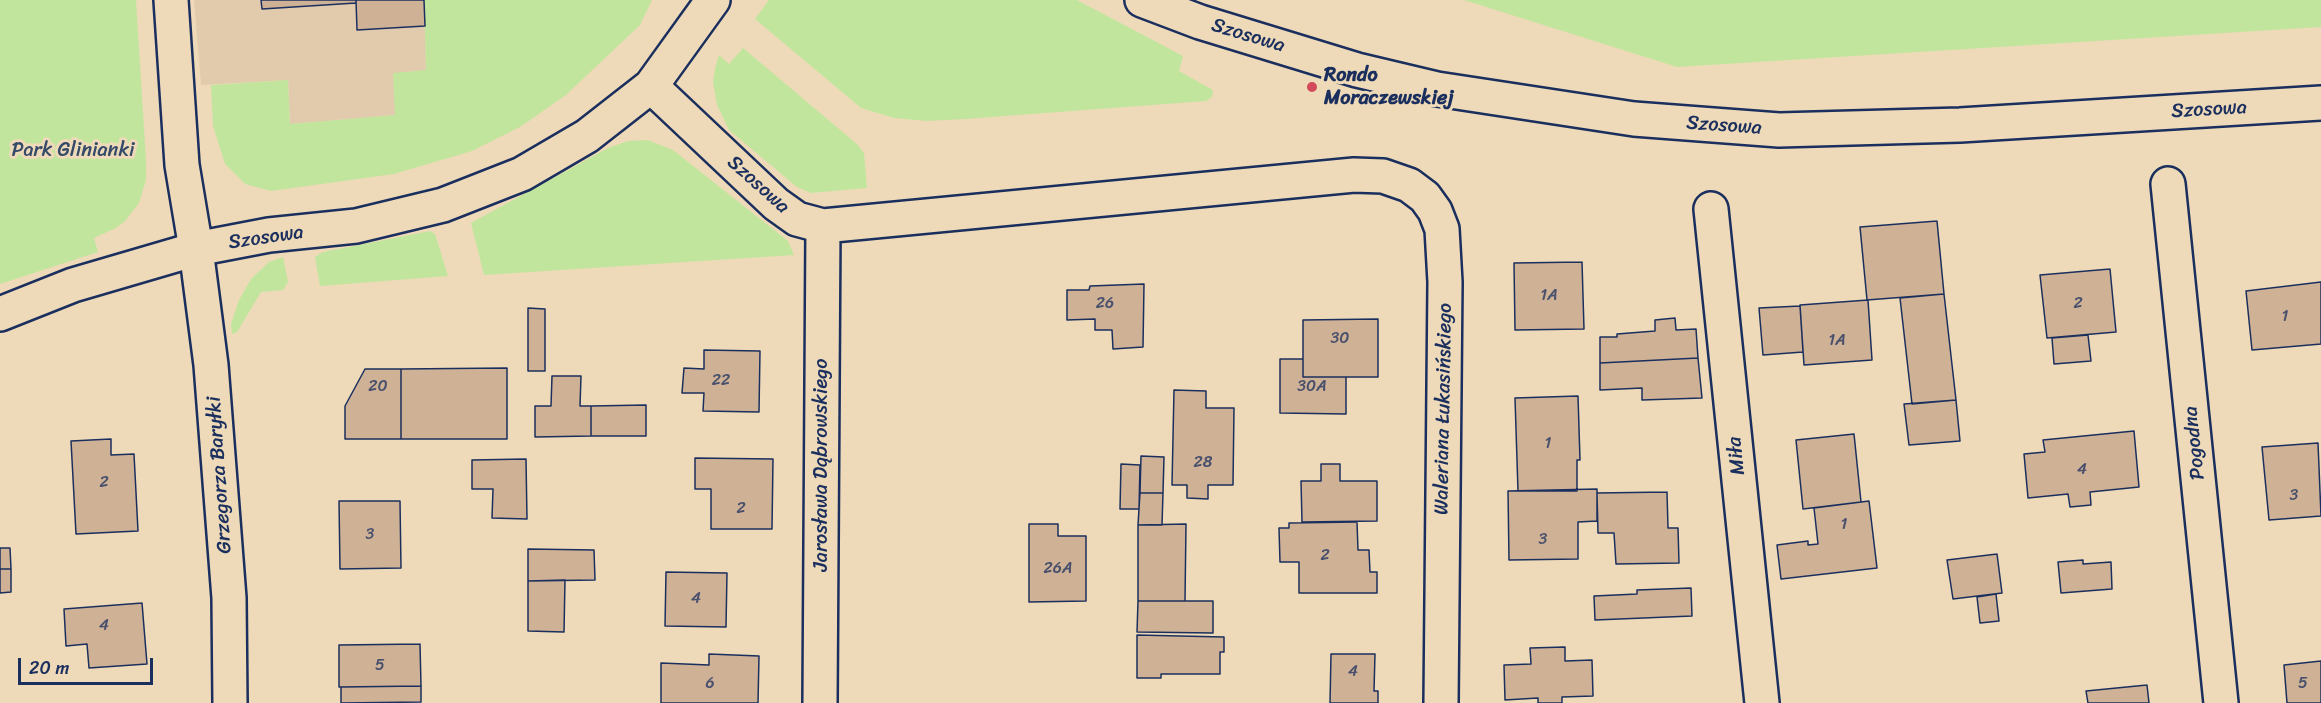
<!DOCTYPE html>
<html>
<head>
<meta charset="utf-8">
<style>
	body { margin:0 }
	#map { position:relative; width:2321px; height:703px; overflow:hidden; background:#eedab8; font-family:Sriracha,sans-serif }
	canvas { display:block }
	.scale { position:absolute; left:18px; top:658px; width:135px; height:27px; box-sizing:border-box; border:3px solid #1b2f5e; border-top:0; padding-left:8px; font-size:18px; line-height:21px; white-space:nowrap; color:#1b2f5e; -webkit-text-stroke:4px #eedab8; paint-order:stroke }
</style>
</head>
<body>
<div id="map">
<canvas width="2321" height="703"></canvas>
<div class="scale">20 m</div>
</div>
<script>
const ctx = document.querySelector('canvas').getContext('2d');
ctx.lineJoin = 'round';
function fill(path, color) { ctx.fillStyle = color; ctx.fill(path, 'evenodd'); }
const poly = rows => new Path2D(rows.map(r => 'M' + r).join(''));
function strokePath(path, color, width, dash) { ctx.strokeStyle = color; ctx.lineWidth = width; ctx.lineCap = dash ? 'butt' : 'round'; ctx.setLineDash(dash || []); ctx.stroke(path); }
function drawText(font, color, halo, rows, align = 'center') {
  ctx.font = font + ' Sriracha,sans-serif'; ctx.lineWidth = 6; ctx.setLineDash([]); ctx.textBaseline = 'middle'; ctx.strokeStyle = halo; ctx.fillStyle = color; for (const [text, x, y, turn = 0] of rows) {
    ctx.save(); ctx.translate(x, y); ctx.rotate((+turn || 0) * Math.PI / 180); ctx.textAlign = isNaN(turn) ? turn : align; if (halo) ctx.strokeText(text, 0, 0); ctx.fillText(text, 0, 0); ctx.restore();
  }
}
const built = poly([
	[194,0,424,0,426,70,396,115,290,124,288,80,201,85]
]);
const green = poly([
	[0,0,136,0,146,161,146,180,139,203,125,221,116,228,94,238,98,252,0,284],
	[424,0,652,0,640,25,566,95,520,127,472,151,394,174,271,191,245,184,225,164,213,126,211,85,288,80,290,124,395,115,393,73,426,70],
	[769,0,1077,0,1183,56,1179,71,1213,90,1212,97,1206,101,965,119,927,121,894,118,861,108,755,19],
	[1464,0,2321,0,2321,27,1677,67],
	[743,48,857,144,864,153,867,188,811,193,797,187,729,130,717,105,713,82,715,69,719,55,729,64],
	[648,140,673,150,788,241,794,255,484,275,471,223,608,148,628,141],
	[430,231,435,234,448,276,320,286,315,257,323,252],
	[283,257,288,282,283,290,261,292,237,332,232,334,231,324,239,300,251,279,269,262]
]);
const building = poly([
	[261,0,356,0,356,3,262,9,261,0],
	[356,0,424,0,425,26,357,30,356,0],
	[1937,221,1944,294,1867,300,1860,227,1937,221],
	[1582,262,1584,329,1515,330,1514,263,1582,262],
	[2110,269,2116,332,2047,338,2040,275,2110,269],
	[2321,282,2321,344,2252,350,2246,291,2321,282],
	[1144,284,1143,347,1113,349,1112,330,1095,330,1095,319,1067,320,1067,290,1089,290,1090,286,1144,284],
	[1944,294,1956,400,1912,404,1900,298,1944,294],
	[1868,300,1872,360,1804,365,1800,305,1868,300],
	[1800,306,1803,352,1763,355,1759,308,1800,306],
	[528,308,545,309,545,371,528,371,528,308],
	[1675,318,1676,330,1696,329,1698,358,1600,363,1600,337,1617,337,1617,334,1655,331,1655,320,1675,318],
	[1378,319,1378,377,1303,377,1303,320,1378,319],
	[2088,335,2091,361,2054,364,2052,338,2088,335],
	[704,350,760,351,759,412,703,411,704,393,682,393,684,368,704,369,704,350],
	[1698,358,1702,398,1642,400,1642,388,1600,390,1600,363,1698,358],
	[1280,359,1303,359,1303,377,1346,377,1346,414,1280,413,1280,359],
	[507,368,507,439,401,439,401,369,507,368],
	[365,369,401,369,401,439,345,439,345,406,365,369],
	[552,376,581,376,580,406,591,406,591,436,535,437,535,406,551,406,552,376],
	[1174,390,1206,391,1206,408,1234,408,1233,485,1208,485,1208,499,1187,498,1187,485,1172,485,1174,390],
	[1578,396,1580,460,1577,460,1577,491,1518,491,1515,398,1578,396],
	[1956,400,1960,441,1909,445,1904,404,1956,400],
	[646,405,646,436,591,436,591,406,646,405],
	[2134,431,2139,487,2090,492,2091,505,2070,507,2068,494,2028,498,2024,454,2045,452,2043,440,2134,431],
	[1854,434,1861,502,1803,509,1796,440,1854,434],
	[111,439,111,455,134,454,138,531,76,534,71,441,111,439],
	[2318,443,2321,516,2269,520,2262,447,2318,443],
	[1141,456,1164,457,1163,493,1140,493,1141,456],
	[695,458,773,459,772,529,711,529,711,489,695,489,695,458],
	[526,459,527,519,492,518,493,489,472,489,472,460,526,459],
	[1121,464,1140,465,1139,509,1120,509,1121,464],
	[1321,464,1340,464,1340,481,1377,481,1377,521,1302,522,1301,481,1321,481,1321,464],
	[1597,489,1597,521,1578,522,1578,559,1509,560,1508,491,1597,489],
	[1667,492,1668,528,1678,528,1679,563,1616,564,1614,533,1598,533,1597,493,1667,492],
	[1140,493,1163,493,1162,525,1138,525,1140,493],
	[339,501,400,501,401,568,340,569,339,501],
	[1869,501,1877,568,1781,579,1777,545,1808,541,1808,545,1818,544,1814,508,1869,501],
	[1357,522,1358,550,1369,550,1370,572,1377,572,1377,593,1299,593,1299,562,1280,562,1279,528,1289,528,1289,523,1357,522],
	[1029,524,1058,524,1058,536,1086,536,1086,601,1029,602,1029,524],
	[1186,524,1185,601,1138,601,1138,525,1186,524],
	[0,548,10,548,11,569,0,569,0,548],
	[528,549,594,550,595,580,528,581,528,549],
	[1997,554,2002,593,1953,599,1947,560,1997,554],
	[2083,560,2083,564,2111,562,2112,589,2061,593,2058,562,2083,560],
	[0,569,11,569,11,592,0,593,0,569],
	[666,572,727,573,726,627,665,626,666,572],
	[565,580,564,632,528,631,528,581,565,580],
	[1691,588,1692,616,1595,620,1594,596,1637,594,1637,590,1691,588],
	[1996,594,1999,621,1980,623,1977,597,1996,594],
	[1138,601,1213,601,1213,633,1137,632,1138,601],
	[142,603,147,664,89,668,87,644,66,646,64,609,142,603],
	[1137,635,1224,637,1224,652,1220,652,1220,674,1161,674,1161,678,1137,678,1137,635],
	[420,644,421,686,339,687,339,645,420,644],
	[1565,647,1565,661,1592,660,1593,696,1562,697,1562,703,1538,703,1538,698,1505,700,1504,665,1531,664,1530,648,1565,647],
	[709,654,759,656,758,703,661,703,661,663,709,665,709,654],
	[1331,654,1375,654,1374,691,1378,691,1378,703,1330,703,1331,654],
	[2321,661,2321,703,2287,703,2284,665,2321,661],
	[2147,685,2149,703,2088,703,2086,691,2147,685],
	[421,686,421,702,341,703,341,687,421,686]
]);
const minor = poly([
	[171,0,182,165,196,249,211,365,229,598,230,703],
	[651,86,776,204,797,219,823,226,1354,175,1383,176,1409,185,1425,197,1435,211,1442,229,1445,282,1441,703],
	[2168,184,2221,703],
	[1711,209,1762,703],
	[0,314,73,285,196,249,269,235,356,226,443,205,522,174,587,136,651,86,713,0],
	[820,703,823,226]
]);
const major = poly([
	[1142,0,1200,22,1357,70,1437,89,1634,119,1779,130,1960,125,2321,103]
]);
const markers = [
	[1312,87,6,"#d1495b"]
];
const numberNames = [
	["1A",1549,296],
	["26",1105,304],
	["2",2078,304],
	["1",2285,317],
	["30",1340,339],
	["1A",1837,341],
	["22",721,381],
	["20",378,387],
	["30A",1312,387],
	["1",1548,444],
	["28",1203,463],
	["4",2082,470],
	["2",104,483],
	["3",2294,496],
	["2",741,509],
	["1",1844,525],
	["3",370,535],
	["3",1543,540],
	["2",1325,556],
	["26A",1058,569],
	["4",696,599],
	["4",104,626],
	["5",380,666],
	["4",1353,672],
	["6",710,684],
	["5",2303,684]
];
const streetNames = [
	["Szosowa",1248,36,17],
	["Szosowa",2209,110,-3],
	["Szosowa",1724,126,4],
	["Szosowa",758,185,42],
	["Szosowa",266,238,-8],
	["Waleriana Łukasińskiego",1444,409,-89],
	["Pogodna",2195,443,-96],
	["Miła",1737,456,-96],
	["Jarosława Dąbrowskiego",822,465,-90],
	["Grzegorza Baryłki",220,475,-94]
];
const poiNames = [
	["Rondo",1324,76],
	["Moraczewskiej",1324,99]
];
const parkNames = [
	["Park Glinianki",73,151]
];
fill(built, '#e1cbac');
fill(green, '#c2e59e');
fill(building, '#cfb196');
strokePath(building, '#1b2f5e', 1.5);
strokePath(minor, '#1b2f5e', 38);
strokePath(major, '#1b2f5e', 38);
strokePath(minor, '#eedab8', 33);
strokePath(major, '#eedab8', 33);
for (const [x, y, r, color] of markers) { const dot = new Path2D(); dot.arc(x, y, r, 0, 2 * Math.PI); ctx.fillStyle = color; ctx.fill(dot); strokePath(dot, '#eedab8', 2); }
drawText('16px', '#48506c', null, numberNames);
drawText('20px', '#1b2f5e', '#eedab8', streetNames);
drawText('bold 20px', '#1b2f5e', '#eedab8', poiNames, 'left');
drawText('20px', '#344a68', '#eedab8', parkNames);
</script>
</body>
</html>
